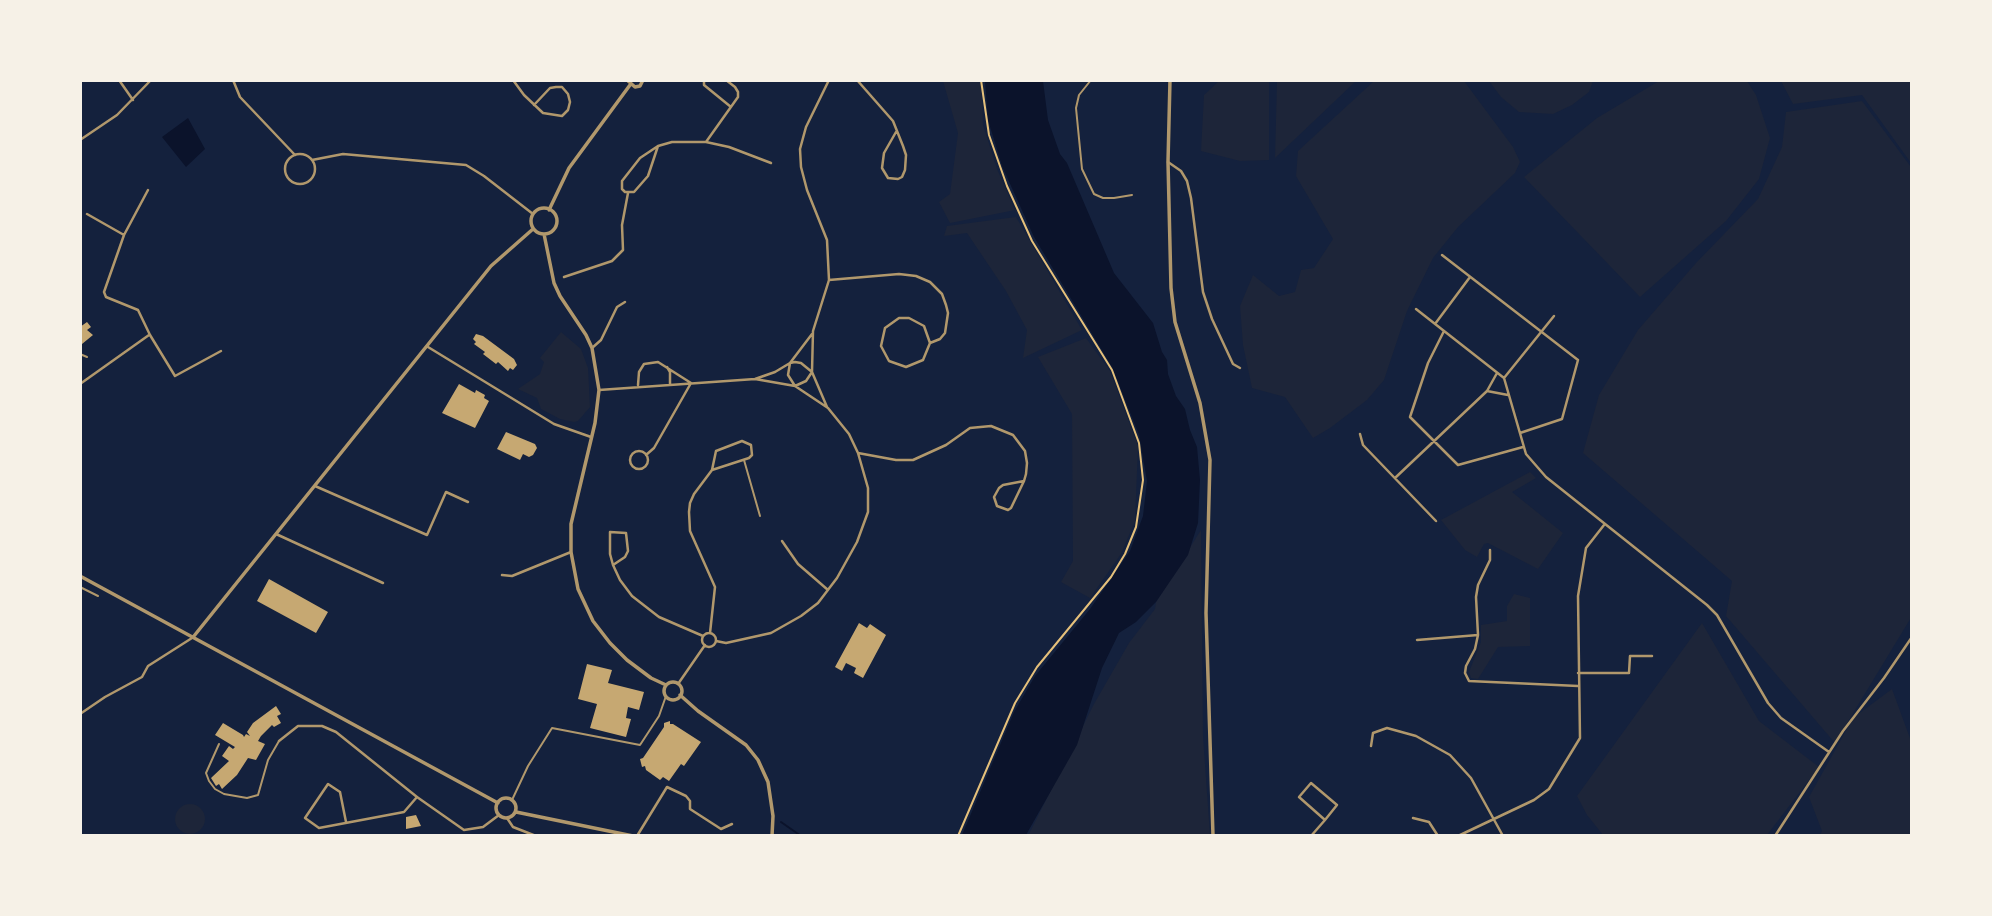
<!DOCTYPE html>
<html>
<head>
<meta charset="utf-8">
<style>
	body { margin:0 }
	#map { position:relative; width:1992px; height:916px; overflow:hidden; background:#14213d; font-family:"DejaVu Sans",sans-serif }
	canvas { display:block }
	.frame { position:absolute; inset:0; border:82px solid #f6f1e7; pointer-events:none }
</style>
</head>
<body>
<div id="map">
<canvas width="1992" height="916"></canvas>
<div class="frame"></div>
</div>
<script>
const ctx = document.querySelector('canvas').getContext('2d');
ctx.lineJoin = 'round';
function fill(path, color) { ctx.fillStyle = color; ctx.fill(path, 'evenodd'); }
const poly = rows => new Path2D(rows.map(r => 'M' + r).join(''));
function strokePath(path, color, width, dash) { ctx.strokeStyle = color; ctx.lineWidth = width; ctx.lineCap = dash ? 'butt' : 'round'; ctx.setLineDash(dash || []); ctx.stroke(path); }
const green = poly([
	[943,81,982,81,983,125,997,169,1015,210,950,223,939,202,950,194,958,133],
	[1219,81,1269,81,1269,160,1240,161,1201,151,1204,95],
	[1277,81,1277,80,1356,81,1275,158],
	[1374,81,1464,81,1513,147,1520,162,1515,173,1458,227,1433,258,1407,311,1384,380,1367,400,1330,428,1313,438,1285,397,1252,388,1243,345,1240,306,1253,275,1279,296,1295,292,1301,270,1314,268,1333,239,1296,176,1298,151],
	[1489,81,1593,81,1589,92,1572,105,1553,114,1519,112,1501,97],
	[1659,81,1747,81,1756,95,1770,138,1759,179,1726,221,1640,297,1524,177,1597,118],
	[1781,81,1911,81,1911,163,1862,95,1793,104],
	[1862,101,1911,167,1912,616,1835,743,1726,616,1732,581,1583,453,1599,395,1638,330,1696,263,1758,199,1782,147,1786,112],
	[1016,217,1082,330,1023,358,1027,330,1006,291,967,233,944,236,947,226],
	[561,332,581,349,588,368,590,407,578,421,574,422,560,419,541,409,537,398,518,389,540,374,544,362,540,358],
	[1086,338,1110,371,1138,446,1135,521,1121,554,1090,598,1061,582,1073,561,1072,414,1038,357],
	[1530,472,1536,478,1512,492,1563,533,1538,569,1488,543,1484,544,1477,557,1465,550,1441,520],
	[1201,530,1203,736,1210,835,1028,836,1094,704,1129,643,1155,609,1156,602],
	[1514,594,1530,598,1530,646,1498,647,1478,679,1471,678,1469,672,1481,642,1481,625,1507,621,1507,606],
	[1702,623,1759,721,1819,767,1767,835,1603,835,1587,815,1577,796],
	[1892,689,1911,741,1911,835,1820,835,1822,831,1809,797,1853,718],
	'175 819a15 15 0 1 1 30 0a15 15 0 1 1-30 0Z'
]);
const water = poly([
	[985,81,1043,81,1048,120,1060,154,1067,163,1114,273,1153,323,1162,352,1167,360,1168,374,1176,396,1185,409,1190,430,1197,447,1200,480,1198,523,1188,555,1156,602,1136,622,1119,633,1102,668,1077,745,1026,835,962,835,1014,712,1035,676,1090,609,1130,551,1143,516,1147,481,1139,435,1112,367,1034,237,1002,166,988,120],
	[188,118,205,149,186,167,162,137]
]);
const stream = poly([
	[781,822,801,836]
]);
const building = poly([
	[87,322,91,327,87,330,93,335,82,344,80,327],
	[476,334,483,336,514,359,517,365,513,370,510,368,508,371,498,362,496,364,483,354,485,352,474,344,476,342,473,339],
	[459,384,475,393,476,390,485,395,484,398,489,401,475,428,442,413],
	[506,432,535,444,537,448,533,455,529,457,523,454,520,460,497,449],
	[269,579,328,612,316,633,257,601],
	[859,623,867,628,870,624,886,635,863,678,854,673,856,668,846,663,842,671,835,667],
	[587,664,612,670,608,683,644,692,639,710,628,707,626,718,631,719,626,737,590,728,597,704,578,699],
	[276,706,281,714,277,716,281,723,274,727,272,725,261,736,258,741,265,744,256,760,248,758,237,775,222,789,219,784,216,786,211,778,229,761,222,756,229,746,233,749,235,747,215,735,223,723,243,735,244,737,246,734,250,736,247,732,253,723],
	[670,721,670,724,673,724,701,742,684,766,681,764,669,781,663,777,660,780,646,770,645,766,642,767,640,759,643,758,664,727,664,723],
	[416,815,421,826,406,829,406,817]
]);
const path = poly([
	[958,836,1015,703,1037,667,1111,577,1125,554,1136,527,1143,480,1139,443,1112,370,1032,241,1007,186,989,135,981,80]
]);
const service = poly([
	[1091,80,1079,95,1076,108,1082,169,1094,194,1103,198,1114,198,1132,195],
	[80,354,87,357],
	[744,460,760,516],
	[80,587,98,596],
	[219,744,206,773,209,781,215,789,224,794,247,798,258,795,268,760,279,741],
	[512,800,528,766,552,728,640,745,659,716,666,696]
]);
const minor = poly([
	[119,80,133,100],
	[233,80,240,97,295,155],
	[513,80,524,95,543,113,562,116,568,110,570,102,568,94,562,87,556,87,550,88,534,105],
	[704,80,704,85,731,107],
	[857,80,893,121,903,146,906,155,905,170,902,177,898,179,888,178,882,168,884,153,896,132],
	[80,140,117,115,151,80],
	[706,142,738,97,738,92,735,87,726,80],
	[658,146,648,176,634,192,625,192,622,189,622,181,640,158,658,146,672,142,706,142,729,147,771,163],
	'285 169a15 15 0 1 1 30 0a15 15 0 1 1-30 0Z',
	[312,160,343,154,466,165,484,176,533,214],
	[1168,162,1181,171,1187,181,1191,198,1203,292,1212,319,1233,364,1240,368],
	[148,190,124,235,104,292,106,297,138,310,150,335,175,376,221,351],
	[87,214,124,235],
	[1442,255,1578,360,1562,419,1520,433],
	[564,277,612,261,623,250,622,225,628,193],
	[829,280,899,274,916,276,930,282,942,294,946,305,948,313,945,333,940,339,930,343,923,360,906,367,889,361,881,346,885,328,899,318,909,318,924,326,930,343],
	[1416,309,1504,378,1526,454,1546,477,1707,605,1717,615,1768,703,1781,718,1829,752],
	[1435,324,1470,277],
	[1444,331,1428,363,1410,417,1458,465,1523,447],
	[428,347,554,424,591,437],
	[592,348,601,340,617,307,625,302],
	[795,362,801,363,812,372,806,381,795,386,788,375,790,363,795,362],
	[667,367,670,372,670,384],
	[1504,378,1554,316],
	[80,384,149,335],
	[638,385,639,372,644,364,658,362,691,383,654,448,646,455],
	[599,390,755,379,775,372,790,363,812,334],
	[1487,391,1508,395],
	[827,407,812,372,813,331,829,280,827,240,807,190,801,167,800,149,806,127,829,80],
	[1360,434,1363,445,1436,521],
	'630 460a9 9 0 1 1 18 0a9 9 0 1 1-18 0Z',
	[858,453,896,460,913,460,946,445,970,428,991,426,1013,435,1025,451,1027,463,1026,474,1024,481,1011,508,1008,510,997,506,994,497,999,488,1003,485,1024,481],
	[1395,478,1487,391,1497,373],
	[315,486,427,535,446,492,468,502],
	[276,534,383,583],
	[782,541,798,564,828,590],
	[1490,550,1490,560,1478,585,1476,597,1478,635,1475,649,1466,666,1465,673,1469,681,1578,686],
	[613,565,625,557,628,551,626,533,610,532,610,554,613,565,620,580,632,596,659,617,703,636],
	[502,575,512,576,571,552],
	'702 640a7 7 0 1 1 14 0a7 7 0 1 1-14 0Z',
	[710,633,715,587,690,531,689,512,690,503,694,494,712,470,716,451,742,441,751,445,752,455,749,458,712,470],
	[1417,640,1478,635],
	[716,641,726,643,771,633,801,616,818,603,837,578,857,542,868,512,868,488,858,453,849,434,828,408,795,386,755,379],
	[1578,673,1629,673,1630,656,1652,656],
	[678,684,705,645],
	[80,714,105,697,142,677,148,666,192,638],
	[279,741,298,726,322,726,336,732,417,797,464,830,483,827,499,815],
	[1371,746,1373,733,1387,728,1416,736,1450,755,1471,778,1503,836],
	[507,818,513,827,536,836],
	[1413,818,1429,822,1438,836],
	[346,822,340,792,328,784,305,818,319,828,404,812,417,797],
	[637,836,667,787,686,796,690,801,690,809,721,829,732,824],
	[1311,836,1325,820,1337,805,1311,783,1299,797,1325,820],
	[1458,836,1534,800,1549,789,1580,738,1578,596,1586,548,1604,525],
	[1775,836,1843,731,1884,678,1912,637]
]);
const tertiary = poly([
	[627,80,635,87,640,86,643,80],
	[1170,80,1168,162,1171,288,1175,322,1200,403,1210,460,1206,613,1213,836],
	'531 221a13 13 0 1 1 26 0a13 13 0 1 1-26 0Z',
	[549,210,569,168,630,85],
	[544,234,554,283,560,296,586,335,592,348,599,390,595,423,571,524,571,552,578,589,593,621,610,643,627,660,651,678,666,685],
	[80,576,498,803],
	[194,636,491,266,533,229],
	'664 691a9 9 0 1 1 18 0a9 9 0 1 1-18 0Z',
	[680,695,698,711,746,745,758,760,768,782,773,816,772,836],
	'496 808a10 10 0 1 1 20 0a10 10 0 1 1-20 0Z',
	[516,812,633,836]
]);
fill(green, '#1d2539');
fill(water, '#0b132b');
strokePath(stream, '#0b132b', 2);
fill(building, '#c6a872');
strokePath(path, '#e5c07b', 2);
strokePath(service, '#b1986c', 2);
strokePath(minor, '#b1986c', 2.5);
strokePath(tertiary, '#b1986c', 3.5);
</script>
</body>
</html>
